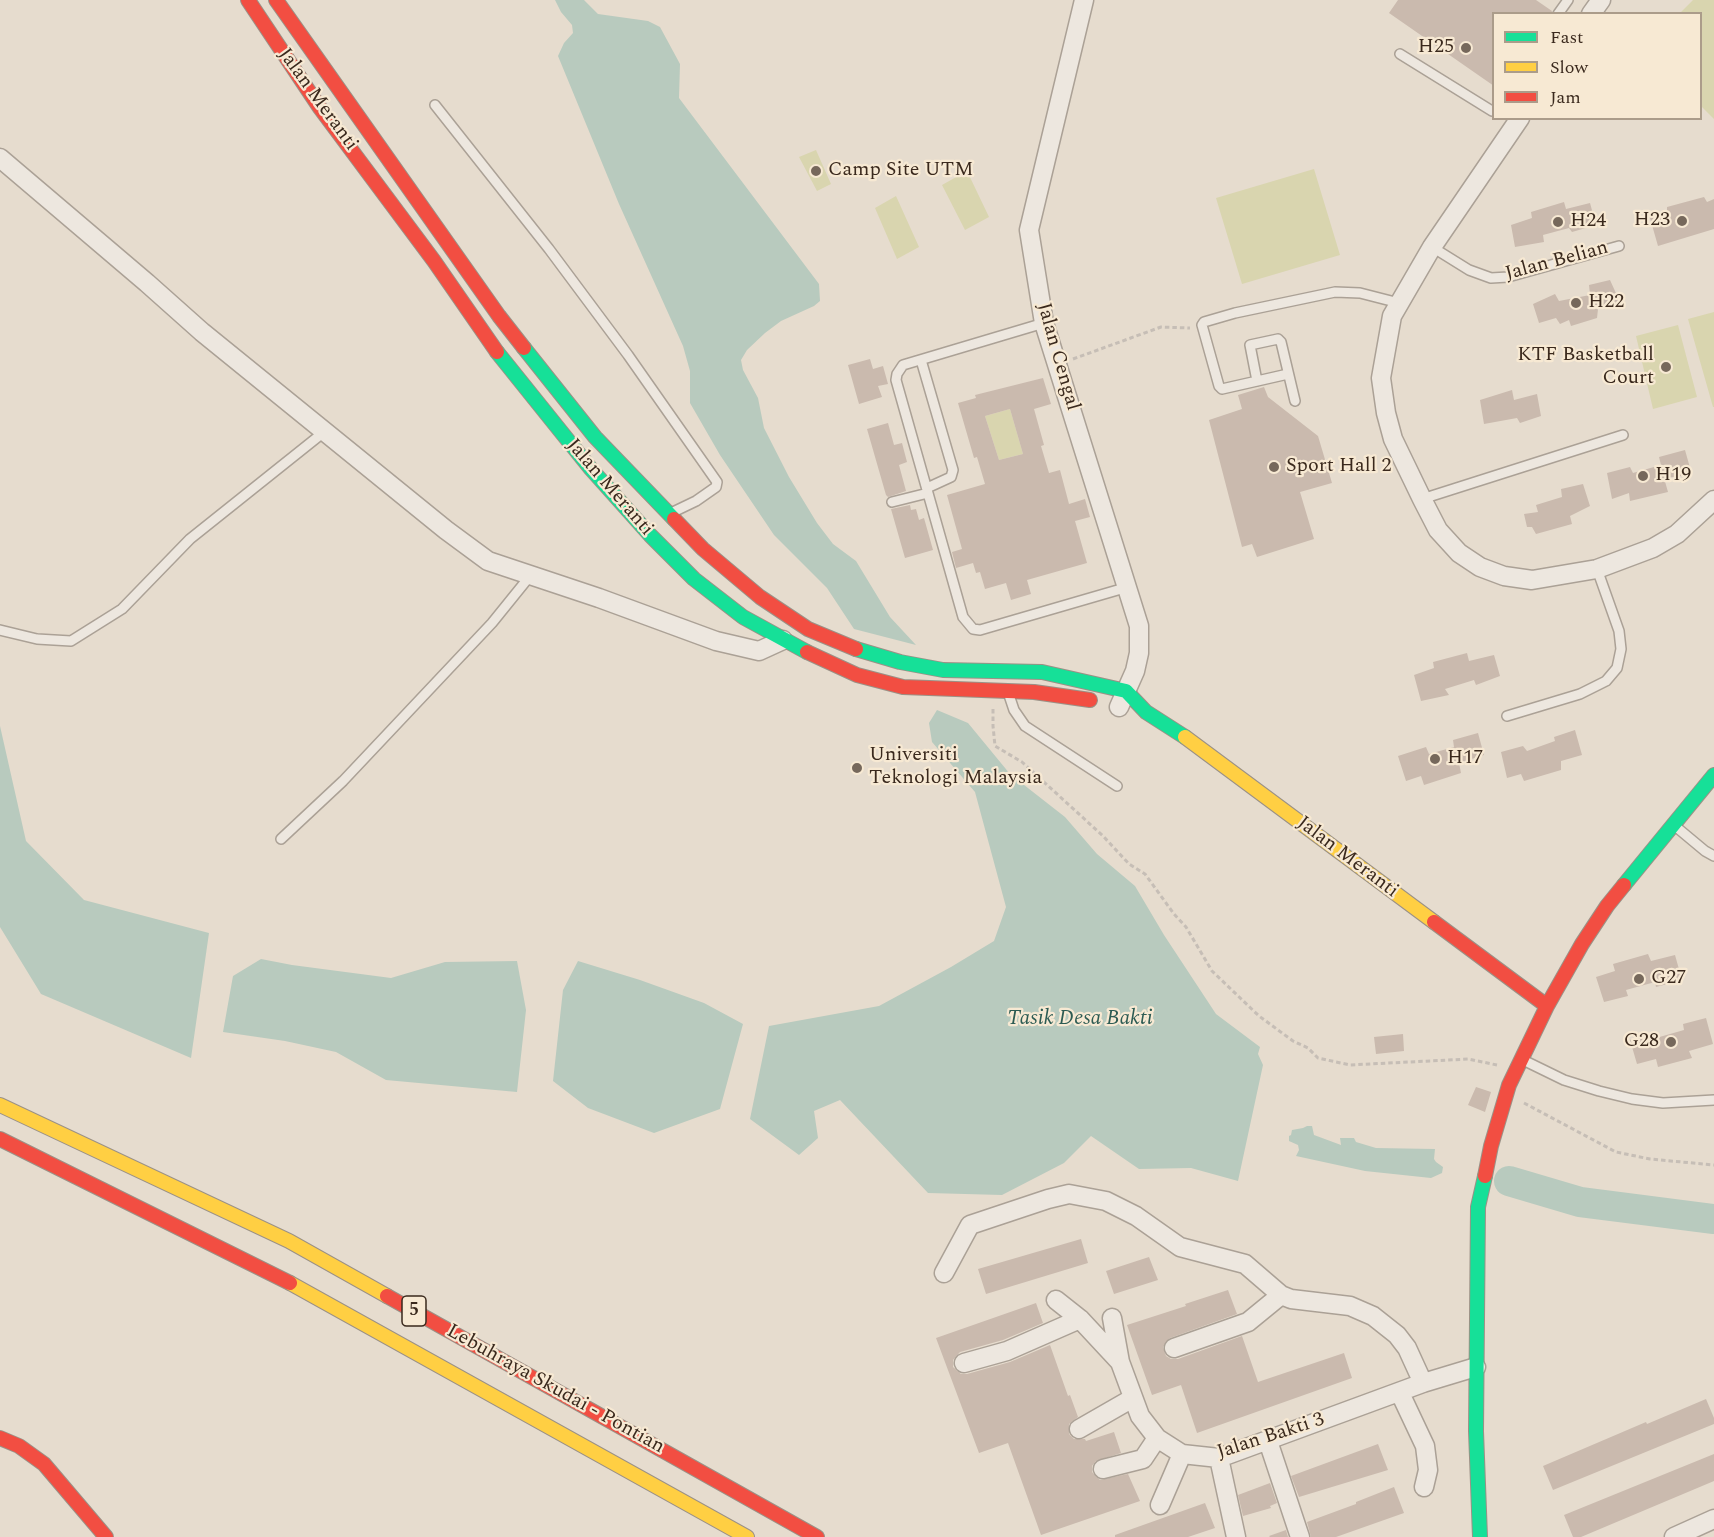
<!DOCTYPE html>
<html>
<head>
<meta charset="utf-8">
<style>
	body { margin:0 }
	#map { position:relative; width:1714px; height:1537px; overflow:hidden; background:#e6dcce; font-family:Spectral,serif }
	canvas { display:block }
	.legend { position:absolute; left:1492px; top:12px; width:210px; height:108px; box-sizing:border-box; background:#f7e9d3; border:2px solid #ab9c8a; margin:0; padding:8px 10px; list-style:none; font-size:18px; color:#3a291d }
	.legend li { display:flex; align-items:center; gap:12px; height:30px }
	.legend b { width:30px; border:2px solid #ab9c8a }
</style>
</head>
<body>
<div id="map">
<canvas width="1714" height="1537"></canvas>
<ul class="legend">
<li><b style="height:8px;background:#16e098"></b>Fast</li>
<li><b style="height:8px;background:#ffcf43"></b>Slow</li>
<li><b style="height:8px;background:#f24e42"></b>Jam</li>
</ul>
</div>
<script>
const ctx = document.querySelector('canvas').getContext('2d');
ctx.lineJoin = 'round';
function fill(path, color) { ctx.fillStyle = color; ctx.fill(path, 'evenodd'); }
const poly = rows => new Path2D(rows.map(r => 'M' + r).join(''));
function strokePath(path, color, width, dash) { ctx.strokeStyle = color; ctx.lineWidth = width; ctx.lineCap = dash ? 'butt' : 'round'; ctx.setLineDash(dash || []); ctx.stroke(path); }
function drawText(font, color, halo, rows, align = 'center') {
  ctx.font = font + ' Spectral,serif'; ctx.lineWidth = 4.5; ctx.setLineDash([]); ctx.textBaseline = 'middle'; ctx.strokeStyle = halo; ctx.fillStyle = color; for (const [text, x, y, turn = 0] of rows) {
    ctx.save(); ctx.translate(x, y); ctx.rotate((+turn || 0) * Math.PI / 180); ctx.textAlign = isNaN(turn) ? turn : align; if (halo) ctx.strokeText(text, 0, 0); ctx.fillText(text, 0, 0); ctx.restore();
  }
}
const green = poly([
	[1693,0,1714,0,1714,119,1701,106,1700,14,1680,13],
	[816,150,831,184,817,191,799,157],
	[1314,169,1340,255,1242,284,1216,198],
	[967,171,989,217,965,230,942,185],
	[896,196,919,247,897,259,875,208],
	[1714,312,1714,407,1713,407,1688,319],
	[1678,325,1697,397,1653,409,1636,336],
	[1010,409,1023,454,999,460,985,416]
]);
const water = poly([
	[555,0,584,0,598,14,648,21,660,27,680,64,679,98,819,284,820,301,814,306,781,321,765,333,747,350,741,360,743,370,758,398,764,428,789,477,817,523,833,544,856,561,890,617,916,645,854,629,827,588,774,535,720,455,690,403,690,371,683,346,619,204,558,56,564,43,573,33,572,25,561,12],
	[937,710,968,723,1010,774,1065,817,1097,854,1135,886,1164,935,1216,1014,1260,1047,1258,1054,1263,1065,1238,1181,1191,1168,1139,1169,1091,1136,1064,1163,1002,1195,928,1193,840,1100,814,1111,818,1138,799,1155,750,1119,769,1026,879,1006,951,967,994,941,1006,907,975,792,932,742,929,723],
	[0,726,26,841,84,900,209,933,191,1058,41,994,0,927],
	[261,959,292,965,391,978,445,962,517,961,526,1010,517,1092,386,1080,336,1052,285,1041,223,1032,233,976],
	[578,961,640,980,704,1003,743,1024,720,1109,654,1133,588,1108,553,1081,563,990],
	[1307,1126,1312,1126,1314,1135,1341,1145,1340,1138,1354,1138,1356,1142,1376,1148,1435,1149,1434,1159,1436,1162,1443,1167,1442,1173,1431,1178,1365,1171,1296,1156,1299,1150,1298,1145,1289,1141,1289,1136,1291,1135,1292,1130,1303,1128]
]);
const river = poly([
	[1509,1181,1580,1202,1714,1219]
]);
const building = poly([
	[1398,0,1536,0,1552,11,1551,14,1494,14,1494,86,1389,13],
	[1704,197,1707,202,1714,199,1714,229,1658,246,1650,218,1667,212,1667,207],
	[1564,202,1566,209,1590,203,1596,225,1572,232,1569,228,1543,235,1544,242,1515,247,1511,225,1532,218,1531,212],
	[1610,280,1620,302,1598,309,1597,318,1571,326,1569,320,1560,324,1556,318,1539,323,1533,304,1555,294,1559,301,1590,295,1589,285],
	[870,359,873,369,883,366,888,384,878,386,882,397,859,404,848,365],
	[1043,378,1051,404,1034,409,1044,445,1041,446,1049,473,1060,470,1069,504,1085,499,1090,517,1075,521,1087,563,1027,580,1031,594,1011,600,1006,583,985,589,980,572,976,573,973,563,956,568,952,552,962,549,947,495,985,484,977,457,974,458,958,403,976,398,975,395],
	[1010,409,1023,454,999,460,985,416],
	[1264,387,1268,397,1318,436,1332,483,1300,492,1314,539,1257,557,1252,544,1242,547,1209,420,1242,409,1238,395],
	[1512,390,1514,400,1537,394,1541,416,1520,423,1517,418,1484,424,1480,400],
	[888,423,894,445,902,443,907,462,899,465,906,491,888,497,886,495,867,429],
	[1685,450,1692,475,1664,478,1668,492,1630,501,1629,493,1612,499,1607,473,1630,467,1633,473,1661,465,1659,457],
	[1583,484,1590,506,1570,516,1572,524,1536,534,1532,527,1527,527,1524,514,1538,512,1536,505,1562,497,1561,489],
	[910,505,911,510,916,509,919,520,924,518,933,550,905,558,891,509],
	[1467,653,1469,661,1494,655,1500,676,1476,685,1474,680,1445,689,1449,695,1421,701,1414,675,1434,668,1433,662],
	[1575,730,1582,755,1561,761,1561,770,1524,781,1521,774,1507,778,1501,752,1523,746,1527,751,1555,741,1554,737],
	[1478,733,1484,755,1459,763,1461,773,1424,785,1421,776,1406,781,1398,756,1426,747,1429,754,1454,747,1453,740],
	[1648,954,1651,961,1675,955,1682,980,1656,987,1655,982,1626,990,1628,996,1604,1002,1596,977,1615,971,1613,964],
	[1706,1018,1713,1044,1689,1051,1692,1058,1658,1067,1656,1059,1637,1064,1630,1040,1655,1032,1656,1038,1684,1030,1683,1024],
	[1403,1034,1404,1051,1376,1054,1374,1037],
	[1476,1087,1491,1092,1485,1112,1468,1105],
	[1081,1239,1088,1263,986,1294,978,1269],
	[1149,1257,1158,1280,1114,1294,1106,1271],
	[1228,1290,1237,1314,1170,1338,1163,1347,1166,1356,1171,1359,1178,1359,1242,1336,1258,1382,1344,1353,1352,1378,1197,1433,1181,1385,1152,1395,1127,1325,1186,1306,1185,1304],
	[1036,1303,1043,1323,1003,1340,960,1352,953,1360,953,1367,961,1374,967,1374,1010,1362,1050,1345,1068,1396,1070,1395,1078,1417,1069,1424,1069,1434,1074,1439,1085,1439,1086,1441,1114,1432,1121,1453,1096,1461,1092,1466,1092,1472,1100,1480,1128,1474,1140,1501,1041,1535,1008,1443,979,1453,936,1338],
	[1706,1399,1714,1418,1714,1424,1553,1490,1543,1466,1646,1422,1647,1424],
	[1378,1444,1388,1470,1299,1497,1291,1476],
	[1714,1454,1714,1481,1581,1537,1573,1537,1564,1515],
	[1270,1483,1277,1503,1270,1506,1271,1508,1243,1516,1238,1495],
	[1394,1487,1404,1513,1336,1537,1311,1537,1307,1522,1356,1504,1356,1502],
	[1205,1503,1215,1528,1188,1537,1115,1537,1115,1535],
	[1286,1530,1288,1537,1270,1537,1269,1536]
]);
const path = poly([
	[1073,359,1161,327,1190,328],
	[993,709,993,726,995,746,1022,762,1103,836,1129,864,1145,874,1174,914,1186,927,1212,971,1259,1016,1293,1041,1308,1048,1318,1058,1350,1065,1468,1059,1497,1065],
	[1524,1103,1616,1152,1650,1159,1714,1165]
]);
const lane = poly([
	[1558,14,1568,0],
	[1400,54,1492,111],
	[435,105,549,249,628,355,717,482,716,487,696,501,671,513],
	[1432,247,1469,270,1491,278,1508,277,1619,246],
	[1044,323,903,365,897,374,896,380,963,617,973,629,980,630,1128,587],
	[921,360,953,470,951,477,927,488],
	[1288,374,1222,389,1219,386,1202,325,1204,322,1235,313,1335,292,1360,293,1399,303],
	[1257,381,1250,345,1278,339,1281,342,1295,401],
	[1422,499,1623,435],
	[892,502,928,493],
	[0,630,37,639,71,641,122,609,190,539,324,432],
	[1008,692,1014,710,1025,726,1117,786],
	[1507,716,1580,694,1606,681,1617,668,1621,649,1619,631,1597,569],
	[1675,826,1705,851,1714,856],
	[281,839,343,781,492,623,530,576],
	[1523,1060,1564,1080,1599,1091,1632,1099,1663,1103,1714,1100]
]);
const street = poly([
	[1084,0,1029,230,1044,323,1139,626,1139,653,1135,671,1119,707],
	[1591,14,1601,0],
	[1520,118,1432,247,1392,316,1381,378,1386,413,1393,439,1422,499,1438,530,1459,553,1480,567,1504,576,1532,580,1597,569,1653,548,1677,534,1714,500],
	[0,158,147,283,202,332,446,530,488,561,599,598,716,641,759,651,783,640],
	[944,1273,970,1225,1048,1199,1069,1194,1106,1201,1136,1216,1180,1247,1245,1264,1281,1295,1291,1299,1350,1306,1373,1316,1397,1335,1407,1348,1423,1383],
	[1056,1300,1080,1319,1120,1362],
	[1112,1318,1120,1362,1140,1416,1157,1438,1182,1454,1219,1458,1423,1383,1476,1367],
	[1174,1348,1248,1322,1281,1295],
	[964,1363,1007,1351,1080,1319],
	[1400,1393,1425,1446,1428,1470,1424,1487],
	[1079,1429,1133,1398],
	[1268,1441,1300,1537],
	[1219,1458,1236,1537],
	[1103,1469,1143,1459,1157,1438],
	[1160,1505,1182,1454],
	[1674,1537,1714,1519]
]);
const fast = poly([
	[524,348,595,437,674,519],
	[497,352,591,469,650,535,694,579,743,617,807,652],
	[856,649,900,662,943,670,1042,672,1126,691,1146,712,1185,737],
	[1624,885,1714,775],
	[1480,1537,1476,1431,1478,1207,1485,1176]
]);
const slow = poly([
	[1185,737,1434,922],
	[0,1105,289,1241,387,1296],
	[290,1283,747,1537]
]);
const jam = poly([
	[248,0,320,108,434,261,497,352],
	[276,0,499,316,524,348],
	[674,519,703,549,760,597,808,629,856,649],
	[807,652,857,675,903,687,1034,692,1090,700],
	[1434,922,1547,1006],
	[0,1139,290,1283],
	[1485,1176,1491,1146,1509,1085,1547,1006,1582,944,1607,906,1624,885],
	[387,1296,817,1537],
	[0,1438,19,1446,44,1464,106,1537]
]);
const markers = [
	[1466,48,6,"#76685b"],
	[816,171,6,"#76685b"],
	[1682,221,6,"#76685b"],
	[1558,222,6,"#76685b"],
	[1576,303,6,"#76685b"],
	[1666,367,6,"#76685b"],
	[1274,467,6,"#76685b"],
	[1643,476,6,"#76685b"],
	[1435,759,6,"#76685b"],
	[857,768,6,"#76685b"],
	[1639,979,6,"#76685b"],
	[1671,1042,6,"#76685b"]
];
const shields = [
	[414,1311,24]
];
const shieldNames = [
	["5",414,1311]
];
const poiNames = [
	["H25",1454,48,"right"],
	["Camp Site UTM",828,171],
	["H23",1670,221,"right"],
	["H24",1570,222],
	["H22",1588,303],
	["KTF Basketball",1654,356,"right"],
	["Court",1654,379,"right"],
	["Sport Hall 2",1286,467],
	["H19",1655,476],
	["Universiti",869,756],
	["Teknologi Malaysia",869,779],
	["H17",1447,759],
	["G27",1651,979],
	["G28",1659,1042,"right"]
];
const streetNames = [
	["Jalan Meranti",317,100,54],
	["Jalan Belian",1557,262,-15],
	["Jalan Cengal",1057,357,74],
	["Jalan Meranti",609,488,49],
	["Jalan Meranti",1347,858,37],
	["Lebuhraya Skudai - Pontian",555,1390,29],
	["Jalan Bakti 3",1271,1437,-18]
];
const waterNames = [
	["Tasik Desa Bakti",1080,1020]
];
fill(green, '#d9d5af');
fill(water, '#b8cabe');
strokePath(river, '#b8cabe', 30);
fill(building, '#cabaae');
strokePath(lane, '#aba196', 12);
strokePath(street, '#aba196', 21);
strokePath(fast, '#9b9186', 16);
strokePath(slow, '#9b9186', 16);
strokePath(jam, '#9b9186', 16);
strokePath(path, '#c6beb6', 3, [4.5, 3]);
strokePath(lane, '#ede7df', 9);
strokePath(street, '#ede7df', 18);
strokePath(fast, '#16e098', 14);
strokePath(slow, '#ffcf43', 14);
strokePath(jam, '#f24e42', 14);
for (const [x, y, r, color] of markers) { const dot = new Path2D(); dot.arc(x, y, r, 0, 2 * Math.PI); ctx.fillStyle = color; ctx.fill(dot); strokePath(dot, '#f7e9d3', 2); }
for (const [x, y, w] of shields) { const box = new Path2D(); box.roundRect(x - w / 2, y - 15, w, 30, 4.5); ctx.fillStyle = '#f7e9d3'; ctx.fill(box); strokePath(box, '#3a291d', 1.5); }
drawText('bold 18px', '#3a291d', null, shieldNames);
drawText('20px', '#3a291d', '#f7e9d3', poiNames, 'left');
drawText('20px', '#3a291d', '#f7e9d3', streetNames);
drawText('italic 21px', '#2c5b53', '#f7e9d3', waterNames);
</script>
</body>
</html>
